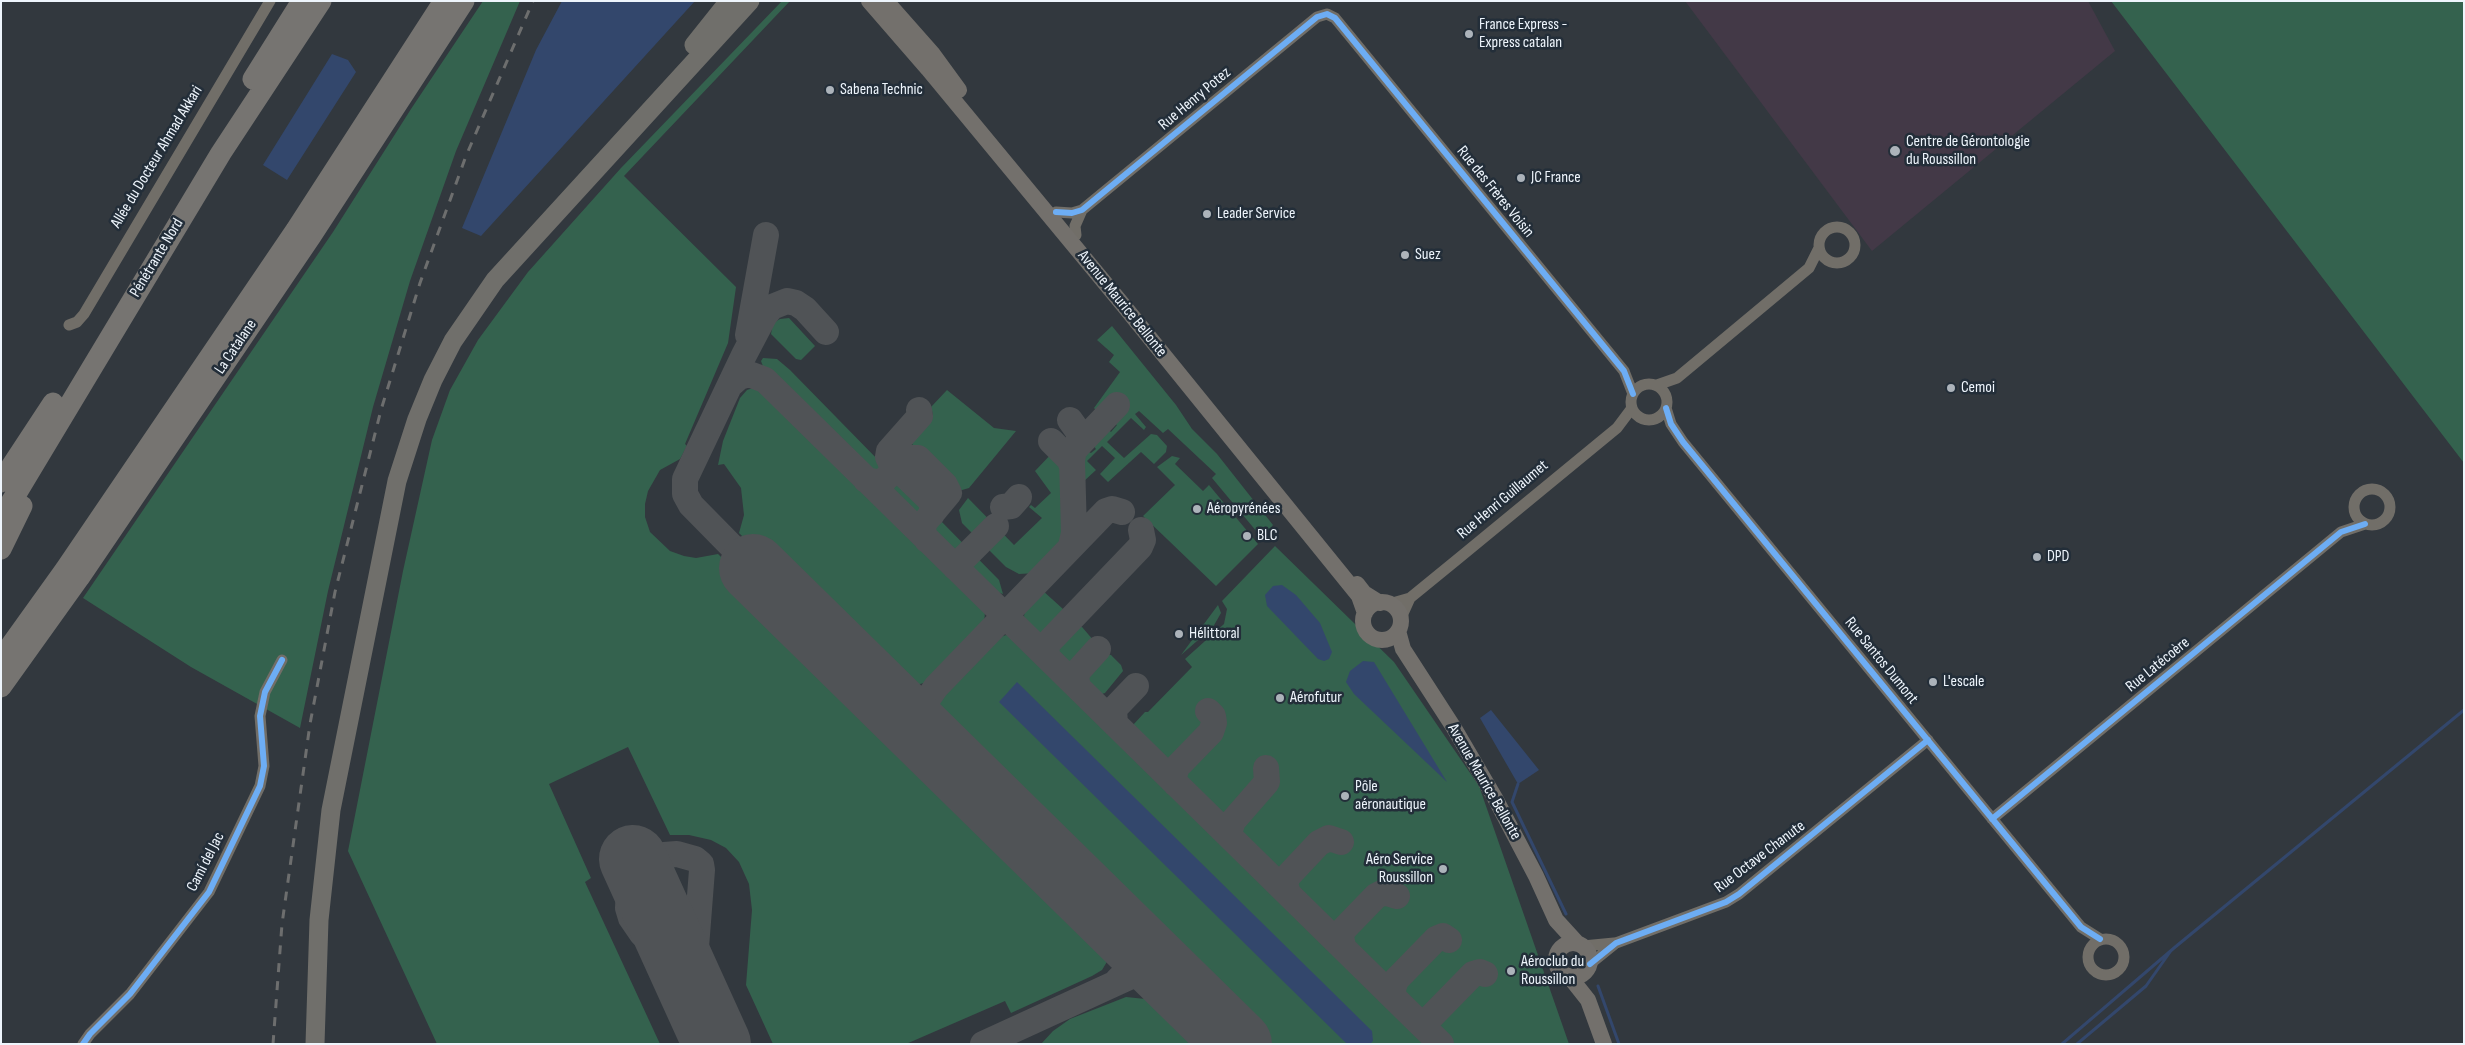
<!DOCTYPE html>
<html>
<head>
<meta charset="utf-8">
<style>
	body { margin:0 }
	#map { position:relative; width:2465px; height:1045px; overflow:hidden; background:#32383e; font-family:"Sofia Sans Condensed",sans-serif }
	canvas { display:block }
	.frame { position:absolute; inset:0; border:2px solid #eef5fc; pointer-events:none }
</style>
</head>
<body>
<div id="map">
<canvas width="2465" height="1045"></canvas>
<div class="frame"></div>
</div>
<script>
const ctx = document.querySelector('canvas').getContext('2d');
ctx.lineJoin = 'round';
function fill(path, color) { ctx.fillStyle = color; ctx.fill(path, 'evenodd'); }
const poly = rows => new Path2D(rows.map(r => 'M' + r).join(''));
function strokePath(path, color, width, dash) { ctx.strokeStyle = color; ctx.lineWidth = width; ctx.lineCap = dash ? 'butt' : 'round'; ctx.setLineDash(dash || []); ctx.stroke(path); }
function drawText(font, color, halo, rows, align = 'center') {
  ctx.font = font + ' "Sofia Sans Condensed",sans-serif'; ctx.lineWidth = 5; ctx.setLineDash([]); ctx.textBaseline = 'middle'; ctx.strokeStyle = halo; ctx.fillStyle = color; for (const [text, x, y, turn = 0] of rows) {
    ctx.save(); ctx.translate(x, y); ctx.rotate((+turn || 0) * Math.PI / 180); ctx.textAlign = isNaN(turn) ? turn : align; if (halo) ctx.strokeText(text, 0, 0); ctx.fillText(text, 0, 0); ctx.restore();
  }
}
const medical = poly([
	[1685,1,2088,1,2115,51,1872,251]
]);
const green = poly([
	[483,1,520,1,456,151,410,281,373,407,328,591,300,728,191,667,83,598,333,232,411,109],
	[782,1,790,1,624,176,736,287,728,343,685,444,687,446,680,459,660,470,648,491,645,504,645,517,650,532,670,551,684,556,696,558,718,554,1100,927,1109,948,1108,960,1102,970,1092,976,1011,1013,1005,1001,906,1044,773,1044,746,985,752,910,749,884,739,862,726,848,711,840,689,835,670,835,628,747,549,784,591,878,585,882,660,1044,437,1044,348,851,403,571,432,440,450,390,478,340,528,272,621,168],
	[2111,1,2464,1,2464,463],
	[789,318,815,346,801,360,796,359,771,334,773,323,780,319],
	[1112,326,1176,405,1192,429,1217,454,1273,525,1262,538,1212,478,1216,474,1168,429,1163,433,1139,411,1135,414,1146,427,1144,430,1131,418,1107,442,1124,458,1151,434,1157,435,1167,446,1166,452,1154,464,1141,452,1108,482,1100,474,1115,458,1102,446,1087,461,1096,470,1083,482,1083,518,1080,527,1080,453,1087,451,1091,453,1096,449,1091,443,1106,427,1111,432,1117,425,1109,420,1120,407,1115,403,1102,417,1094,408,1120,372,1109,362,1114,355,1097,340],
	[763,358,777,359,790,370,884,466,879,474,871,473,764,369,761,361],
	[753,388,764,389,982,604,985,612,984,624,931,681,909,687,889,680,739,533,744,515,741,488,724,464,718,465,723,441,740,398,747,390],
	[947,390,994,428,1016,431,969,488,962,490,957,489,909,441,933,415,931,407],
	[1055,450,1063,458,1067,541,1036,573,1019,574,1006,567,962,523,959,510,968,498,1014,545,1042,518,1029,507,1031,505,1035,508,1051,493,1035,471],
	[1172,456,1180,458,1175,464,1203,491,1209,485,1258,544,1216,586,1143,516,1175,485,1157,467],
	[911,465,918,468,940,490,936,498,906,468],
	[894,481,902,482,924,505,924,512,917,516,913,514,890,493,889,488],
	[936,520,940,520,999,580,1003,594,989,589,930,530,930,526],
	[1275,546,1394,662,1479,786,1569,1044,1452,1044,1133,729,1133,725,1145,712,1148,712,1192,667,1185,659,1224,624,1227,609,1222,601],
	[1042,590,1063,609,1064,613,1040,637,1034,634,1027,626,1024,616,1027,601],
	[1218,605,1221,613,1213,627,1181,655],
	[1076,625,1082,627,1094,641,1074,664,1070,666,1064,664,1054,653,1053,647,1072,627],
	[1006,635,1019,639,1429,1044,1260,1044,950,740,938,718,938,707,944,691,991,641],
	[1103,654,1111,655,1121,665,1123,671,1105,693,1099,695,1084,683,1084,677],
	[1126,997,1165,1001,1182,1010,1216,1044,1041,1044,1053,1031,1070,1019]
]);
const water = poly([
	[562,1,695,1,481,236,462,228,536,50],
	[332,54,348,60,356,72,287,180,263,165],
	[1282,585,1296,595,1320,623,1332,652,1329,659,1324,661,1318,659,1267,606,1265,595,1273,586],
	[1363,661,1374,662,1447,782,1354,694,1346,682,1350,671],
	[1017,682,1372,1031,1373,1041,1370,1044,1347,1044,999,702],
	[1491,710,1539,770,1518,784,1480,718]
]);
const stream = poly([
	[1518,784,1512,802,1566,914],
	[1598,986,1619,1044],
	[2062,1044,2174,948,2464,710],
	[2077,1044,2146,986,2170,952]
]);
const taxiway = poly([
	[748,335,766,235],
	[730,385,739,377,749,374,765,380,1441,1044],
	[1070,420,1080,434,1077,447],
	[1051,441,1069,459,1072,466],
	[890,461,932,502,932,514],
	[897,472,891,474,892,465,888,457,889,451,920,416,919,410],
	[866,480,881,483,907,458,918,458,945,485,949,493,924,523,923,532,927,540],
	[1003,507,1011,506,1019,497],
	[1071,546,1074,533,1072,460,1074,450,1117,405],
	[955,567,996,526],
	[753,568,691,505,685,494,685,479,744,355,765,315,772,307,787,301,796,303,805,309,826,332],
	[1048,658,1046,649,1049,642,1140,547,1143,540,1141,530],
	[1078,687,1076,677,1079,670,1098,649],
	[1115,724,1114,709,1136,686],
	[942,753,927,733,921,719,925,703,936,687,1106,511,1112,509,1122,512],
	[1176,784,1174,776,1177,767,1211,732,1214,723,1213,716,1208,711],
	[1231,838,1230,830,1233,821,1267,782,1266,768],
	[1288,893,1285,884,1288,876,1319,843,1329,838,1341,842],
	[1343,947,1341,936,1344,929,1376,896,1384,892,1397,896],
	[682,964,667,947,642,934,631,918,628,908,629,889,638,870,644,864,664,855,677,854,695,859,701,864,702,870,693,986,695,999],
	[1118,980,1138,961,1136,947,1126,934],
	[1394,998,1393,989,1396,980,1436,939,1443,936,1449,940],
	[1427,1029,1428,1020,1473,974,1480,972,1485,974],
	[983,1044,1138,973,1153,970,1164,973,1180,987]
]);
const runway = poly([
	[753,568,1238,1044],
	[633,859,717,1044]
]);
const street = poly([
	[1056,212,1072,213,1082,210,1317,17,1327,14,1335,18,1624,371,1633,394],
	'1819 245a18 18 0 1 1 36 0a18 18 0 1 1-36 0Z',
	[1076,235,1075,226,1082,210],
	[69,325,77,322,84,314,270,1],
	'1631 402a18 18 0 1 1 36 0a18 18 0 1 1-36 0Z',
	[1657,385,1677,378,1809,268,1819,248],
	[1666,408,1671,424,1683,442,2081,927,2100,939],
	'2354 507a18 18 0 1 1 36 0a18 18 0 1 1-36 0Z',
	[1389,604,1410,598,1459,558,1617,428,1632,408],
	[1401,618,1410,598],
	[1992,819,2341,532,2365,524],
	'2088 957a18 18 0 1 1 36 0a18 18 0 1 1-36 0Z',
	[1583,946,1614,943],
	[1590,964,1616,943,1726,902,1739,894,1928,740],
	[83,1044,90,1034,130,994,209,892,260,786,264,766,260,716,265,692,282,660]
]);
const secondary = poly([
	[869,1,928,69,1124,306,1359,596,1365,613],
	[886,1,932,53,959,90],
	[1357,584,1364,593,1380,603],
	'1363 621a19 19 0 1 1 38 0a19 19 0 1 1-38 0Z',
	[1398,631,1403,649,1454,728,1495,798,1536,876,1556,920,1577,943],
	'1556 960a17 17 0 1 1 34 0a17 17 0 1 1-34 0Z',
	[1569,976,1588,1000,1604,1044]
]);
const primary = poly([
	[694,45,729,1],
	[315,1044,319,920,331,810,397,481,417,419,433,380,453,341,495,280,750,1]
]);
const highway = poly([
	[253,79,302,1],
	[1,482,53,403],
	[1,519,221,153,321,1],
	[1,549,22,506],
	[1,659,65,570,296,230,444,1],
	[1,687,79,578,311,236,464,1]
]);
const rail = poly([
	[273,1044,282,924,310,724,335,592,381,410,420,283,466,156,533,1]
]);
const cycleway = poly([
	[1056,212,1072,213,1082,210,1317,17,1327,14,1335,18,1624,371,1633,394],
	[1666,408,1671,424,1683,442,2081,927,2100,939],
	[1992,819,2341,532,2365,524],
	[1590,964,1616,943,1726,902,1739,894,1928,740],
	[83,1044,90,1034,130,994,209,892,260,786,264,766,260,716,265,692,282,660]
]);
const markers = [
	[1469,34,5,"#acb3ba"],
	[830,90,5,"#acb3ba"],
	[1895,151,6,"#acb3ba"],
	[1521,178,5,"#acb3ba"],
	[1207,214,5,"#acb3ba"],
	[1405,255,5,"#acb3ba"],
	[1951,388,5,"#acb3ba"],
	[1197,509,5,"#acb3ba"],
	[1247,536,5,"#acb3ba"],
	[2037,557,5,"#acb3ba"],
	[1179,634,5,"#acb3ba"],
	[1933,682,5,"#acb3ba"],
	[1280,698,5,"#acb3ba"],
	[1345,796,5,"#acb3ba"],
	[1443,869,5,"#acb3ba"],
	[1511,971,5,"#acb3ba"]
];
const poiNames = [
	["France Express -",1479,25],
	["Express catalan",1479,43],
	["Sabena Technic",840,90],
	["Centre de Gérontologie",1906,142],
	["du Roussillon",1906,160],
	["JC France",1531,178],
	["Leader Service",1217,214],
	["Suez",1415,255],
	["Cemoi",1961,388],
	["Aéropyrénées",1207,509],
	["BLC",1257,536],
	["DPD",2047,557],
	["Hélittoral",1189,634],
	["L'escale",1943,682],
	["Aérofutur",1290,698],
	["Pôle",1355,787],
	["aéronautique",1355,805],
	["Aéro Service",1433,860,"right"],
	["Roussillon",1433,878,"right"],
	["Aéroclub du",1521,962],
	["Roussillon",1521,980]
];
const streetNames = [
	["Rue Henry Potez",1195,99,-40],
	["Allée du Docteur Ahmad Akkari",157,157,-59],
	["Rue des Frères Voisin",1495,192,51],
	["Pénétrante Nord",157,258,-59],
	["Avenue Maurice Bellonte",1122,304,51],
	["La Catalane",236,347,-56],
	["Rue Henri Guillaumet",1503,500,-40],
	["Rue Santos Dumont",1881,661,51],
	["Rue Latécoère",2158,665,-39],
	["Avenue Maurice Bellonte",1484,782,60],
	["Rue Octave Chanute",1760,857,-37],
	["Camí del Jac",206,862,-63]
];
fill(medical, '#433947');
fill(green, '#34624e');
fill(water, '#33476c');
strokePath(stream, '#33476c', 3);
strokePath(taxiway, '#505356', 26);
strokePath(runway, '#505356', 68);
strokePath(street, '#716e68', 11);
strokePath(secondary, '#73706c', 16);
strokePath(primary, '#706f6b', 19);
strokePath(highway, '#767471', 21);
strokePath(rail, '#6d6e6e', 3, [9, 9]);
strokePath(cycleway, '#6dadf4', 6);
for (const [x, y, r, color] of markers) { const dot = new Path2D(); dot.arc(x, y, r, 0, 2 * Math.PI); ctx.fillStyle = color; ctx.fill(dot); strokePath(dot, '#232e39', 2); }
drawText('16px', '#eef5fc', '#232e39', poiNames, 'left');
drawText('16px', '#eef5fc', '#232e39', streetNames);
</script>
</body>
</html>
